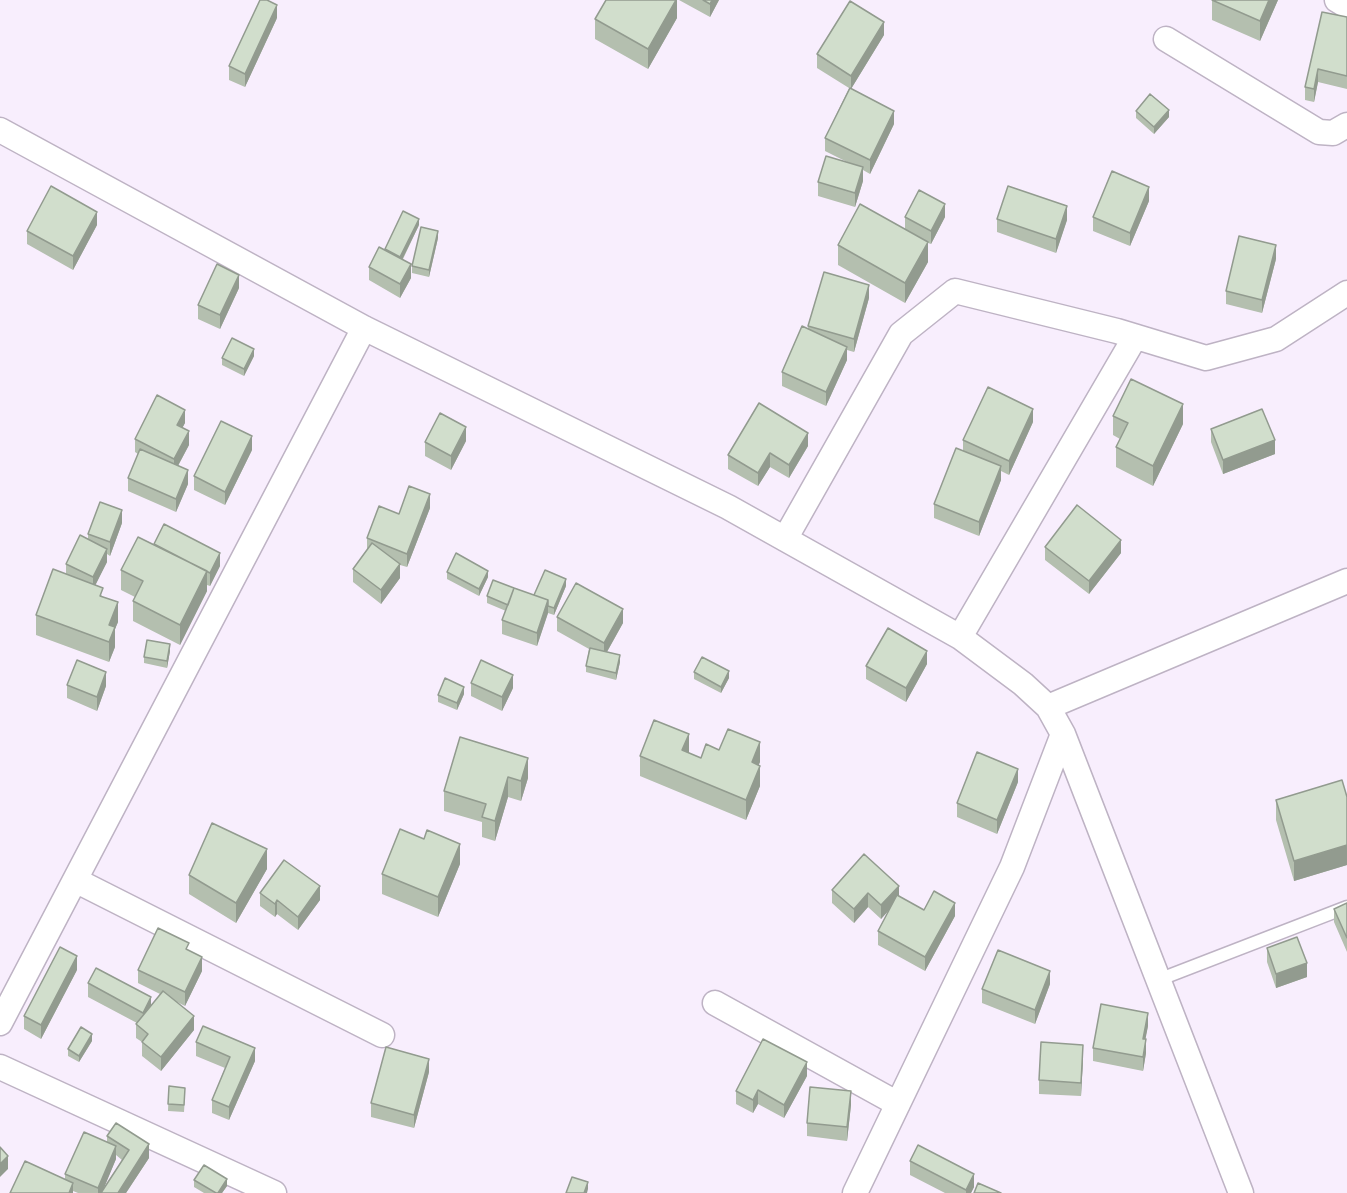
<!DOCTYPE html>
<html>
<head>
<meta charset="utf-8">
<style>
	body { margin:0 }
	canvas { display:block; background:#f8eefd }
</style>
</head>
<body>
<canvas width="1347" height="1193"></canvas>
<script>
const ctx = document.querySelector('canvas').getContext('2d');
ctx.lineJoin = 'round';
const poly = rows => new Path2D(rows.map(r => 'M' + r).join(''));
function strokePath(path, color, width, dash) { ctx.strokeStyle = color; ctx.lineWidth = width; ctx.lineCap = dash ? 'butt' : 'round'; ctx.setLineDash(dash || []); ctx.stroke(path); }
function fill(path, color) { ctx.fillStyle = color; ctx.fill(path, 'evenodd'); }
const service = poly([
	[1158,980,1347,907]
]);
const minor = poly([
	[1337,0,1347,6],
	[1166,39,1319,132,1333,133,1347,125],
	[0,130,364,328,728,507,960,637,1023,684,1048,707,1063,734,1241,1193],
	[785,539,901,334,955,291,1117,331,1206,358,1276,339,1347,293],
	[960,637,1135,337],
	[1048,707,1347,581],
	[77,881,382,1035],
	[715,1003,898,1104],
	[0,1023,364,328],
	[0,1067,274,1193],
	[855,1193,1012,867,1063,734]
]);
const wall = poly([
	[677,0,677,18,648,69,595,39,595,19],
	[679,0,719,0,710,17],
	[1212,0,1278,0,1260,41,1212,20],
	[1347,17,1347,89,1318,82,1314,102,1305,100,1305,87],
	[277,18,245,87,229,80,229,66],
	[884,35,851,89,894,124,870,174,863,170,863,181,855,207,818,196,818,182,847,162,825,151,825,138,849,88,817,68,817,54],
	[1136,111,1169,117,1154,134,1136,118],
	[1149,201,1130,246,1093,231,1093,217],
	[905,217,945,217,931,244,928,243,928,262,905,303,838,265,838,245,905,229],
	[997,219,1067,220,1056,253,997,232],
	[97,225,73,270,27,244,27,231],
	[419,225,403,259,411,278,400,298,369,280,369,267,385,250],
	[438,238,429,277,412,273,412,266],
	[1276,259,1262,313,1226,304,1226,291],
	[239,288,220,329,198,319,198,305],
	[869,298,854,352,847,350,847,360,826,406,782,386,782,372,808,329,808,326],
	[254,356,244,376,222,365,222,358],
	[1113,416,1183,424,1153,486,1116,467,1116,447,1120,439,1113,435],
	[1033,422,1009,475,1001,471,1001,480,979,536,934,518,934,504,963,451,963,440],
	[185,423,182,428,189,445,178,466,188,484,176,512,128,491,128,478,138,454,135,452,135,439],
	[1211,429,1275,454,1223,474,1211,442],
	[466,441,451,470,425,456,425,442],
	[808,446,789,478,770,467,758,486,728,469,728,455],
	[252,450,225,505,194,490,194,476],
	[430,508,407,567,400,565,400,578,381,604,353,582,353,569,367,550,367,538,399,514],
	[122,523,110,556,107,554,107,562,95,585,118,622,115,629,115,647,109,662,36,635,36,615,66,574,66,564,88,539,88,534],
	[154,544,220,566,210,586,207,585,207,591,180,645,133,621,133,601,135,597,121,590,121,570,154,545],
	[1045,547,1121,553,1089,594,1045,560],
	[447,572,488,577,479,596,447,579],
	[566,586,554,615,548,613,537,646,502,634,502,620,506,611,487,603,487,596,514,588,534,595],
	[557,617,623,623,607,652,620,662,616,680,586,672,586,666,589,649,557,631],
	[170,651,167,668,144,663,144,657],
	[927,664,906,702,866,679,866,666],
	[694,672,729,678,721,693,694,679],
	[471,683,513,688,502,711,471,696],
	[67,685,106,686,97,711,67,698],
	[464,694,457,710,438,702,438,695],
	[460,737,528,778,521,801,508,797,495,841,482,837,482,822,444,811,444,791],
	[719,750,760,762,758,765,760,786,746,820,640,776,640,756,689,753,701,758],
	[1018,782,997,834,957,817,957,803],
	[1347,797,1347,865,1294,881,1276,820,1276,800],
	[424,839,460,864,438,917,382,894,382,874],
	[267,869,236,923,189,894,189,875],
	[832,890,899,896,924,910,955,916,925,971,878,945,878,931,889,910,881,919,868,907,854,923,832,903],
	[260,893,320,900,298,930,277,914,275,917,260,906],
	[1347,903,1347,952,1334,922,1334,909],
	[1267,948,1307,977,1276,988,1267,962],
	[189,951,202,971,185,1006,175,1001,194,1030,161,1071,142,1056,142,1042,136,1038,136,1024,137,1023,88,997,88,983,151,1006,160,994,138,983,138,970],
	[77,970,41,1039,24,1029,24,1016],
	[1050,984,1035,1024,982,1003,982,989],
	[1148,1026,1145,1039,1146,1053,1143,1071,1093,1061,1093,1048],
	[92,1041,79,1062,68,1056,68,1049],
	[196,1042,255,1061,229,1120,212,1113,212,1100,225,1068,196,1056],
	[1083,1058,1081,1096,1039,1094,1039,1080],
	[429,1072,414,1128,371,1117,371,1103],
	[807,1076,784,1118,758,1104,753,1113,736,1104,736,1091],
	[169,1086,185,1095,184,1112,168,1111],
	[851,1105,847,1141,807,1136,807,1123],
	[107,1136,149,1158,126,1193,78,1193,73,1191,73,1193,65,1179,65,1174,107,1142],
	[116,1155,122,1160,103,1189,116,1159],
	[910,1161,974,1187,971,1193,945,1193,910,1175],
	[194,1180,227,1186,222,1193,204,1193,194,1187]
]);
const shadedWall = poly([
	[676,0,677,0,677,18,648,69,648,49],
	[712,0,719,0,710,17,710,4],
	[1269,0,1278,0,1260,41,1260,21],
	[277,5,277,18,245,87,245,74],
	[884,22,884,35,851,89,851,76],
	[1318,69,1318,82,1314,102,1314,89],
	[1169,110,1169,117,1154,134,1154,127],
	[894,111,894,124,870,174,870,160],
	[863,167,863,181,855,207,855,193],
	[1149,187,1149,201,1130,246,1130,233],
	[945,204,945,217,931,244,931,231],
	[1067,206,1067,220,1056,253,1056,239],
	[97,212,97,225,73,270,73,256],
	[419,219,419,225,400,264,400,257],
	[438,231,438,238,429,277,429,270],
	[928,242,928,262,905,303,905,283],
	[1276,245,1276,259,1262,313,1262,300],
	[411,264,411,278,400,298,400,284],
	[239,275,239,288,220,329,220,315],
	[869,285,869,298,854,352,854,339],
	[847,347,847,360,826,406,826,392],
	[254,349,254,356,244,376,244,369],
	[1183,404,1183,424,1153,486,1153,466],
	[1033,409,1033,422,1009,475,1009,461],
	[185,410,185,423,177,438,177,425],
	[466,427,466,441,451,470,451,456],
	[189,431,189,445,174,473,174,459],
	[808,433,808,446,789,478,789,465],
	[252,436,252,450,225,505,225,492],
	[1275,440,1275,454,1223,474,1223,460],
	[770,453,770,467,758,486,758,473],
	[1001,466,1001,480,979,536,979,522],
	[188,470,188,484,176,512,176,499],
	[430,494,430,508,407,567,407,554],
	[122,510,122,523,110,556,110,542],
	[1121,540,1121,553,1089,594,1089,581],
	[107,549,107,562,93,590,93,577],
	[220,553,220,566,210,586,210,573],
	[400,564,400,578,381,604,381,590],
	[207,571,207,591,180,645,180,625],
	[488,571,488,577,479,596,479,589],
	[566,579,566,586,554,615,554,608],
	[548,600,548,613,537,646,537,633],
	[118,602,118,622,115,629,115,647,109,662,109,625],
	[623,609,623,623,604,657,604,643],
	[170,644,170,651,167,668,167,661],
	[927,651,927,664,906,702,906,688],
	[620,655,620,662,616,680,616,673],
	[729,671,729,678,721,693,721,687],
	[106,672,106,686,97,711,97,697],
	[513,675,513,688,502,711,502,697],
	[464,687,464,694,457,710,457,703],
	[689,734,689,754,682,750],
	[760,742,760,762,752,782,752,762],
	[528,758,528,778,521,801,521,781],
	[760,766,760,786,746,820,746,800],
	[1018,769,1018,782,997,834,997,820],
	[508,777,508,797,495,841,495,821],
	[460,844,460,864,438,917,438,897],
	[1347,845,1347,865,1294,881,1294,861],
	[267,849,267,869,236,923,236,903],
	[320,886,320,900,298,930,298,917],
	[899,886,899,899,881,919,881,905],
	[868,893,868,907,854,923,854,909],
	[277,900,277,914,275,917,275,904],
	[955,903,955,916,925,971,925,957],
	[77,956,77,970,41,1039,41,1025],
	[202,957,202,971,185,1006,185,992],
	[1307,963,1307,977,1276,988,1276,974],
	[1050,971,1050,984,1035,1024,1035,1010],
	[151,997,151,1011,143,1026,143,1013],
	[1148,1013,1148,1026,1143,1052,1143,1039],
	[194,1016,194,1030,161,1071,161,1057],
	[92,1034,92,1041,79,1062,79,1056],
	[1146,1039,1146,1053,1143,1071,1143,1057],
	[1083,1045,1083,1058,1081,1096,1081,1083],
	[255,1048,255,1061,229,1120,229,1107],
	[429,1059,429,1072,414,1128,414,1115],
	[807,1062,807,1076,784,1118,784,1105],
	[758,1090,758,1104,753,1113,753,1100],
	[851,1091,851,1105,847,1141,847,1127],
	[149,1144,149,1158,126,1193,118,1193],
	[116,1146,116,1159,102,1193,98,1193,98,1188],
	[8,1156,8,1169,0,1177,0,1164],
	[974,1174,974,1187,971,1193,966,1193,966,1190],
	[227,1179,227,1186,222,1193,218,1193],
	[588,1182,588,1189,587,1193,584,1193],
	[73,1183,73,1193,69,1193]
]);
const building = poly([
	[260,0,267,0,277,5,245,74,229,66,260,0],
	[606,0,676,0,648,49,595,19,606,0],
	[703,0,712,0,710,4,703,0],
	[1212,0,1269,0,1260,21,1212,0],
	[850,1,884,22,851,76,817,54,850,1],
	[1322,12,1347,17,1347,76,1318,69,1314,89,1305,87,1322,12],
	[850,88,894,111,870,160,825,138,850,88],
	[1150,94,1169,110,1154,127,1136,111,1150,94],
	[826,156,863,167,855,193,818,182,826,156],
	[1112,171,1149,187,1130,233,1093,217,1112,171],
	[51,186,97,212,73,256,27,231,51,186],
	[1008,186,1067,206,1056,239,997,219,1008,186],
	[919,190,945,204,931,231,905,217,919,190],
	[860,204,928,242,905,283,838,245,860,204],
	[403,211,419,219,400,257,385,249,403,211],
	[421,227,438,231,429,270,412,266,421,227],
	[1239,236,1276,245,1262,300,1226,291,1239,236],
	[379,247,411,264,400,284,369,267,379,247],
	[217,264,239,275,220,315,198,305,217,264],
	[824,272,869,285,854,339,808,326,824,272],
	[802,326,847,347,826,392,782,372,802,326],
	[232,338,254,349,244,369,222,358,232,338],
	[1131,379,1183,404,1153,466,1116,447,1128,423,1113,416,1131,379],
	[988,387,1033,409,1009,461,963,440,988,387],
	[157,395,185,410,177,425,189,431,174,459,135,439,157,395],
	[759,403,808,433,789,465,770,453,758,473,728,455,759,403],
	[1262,409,1275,440,1223,460,1211,429,1262,409],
	[440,413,466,427,451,456,425,442,440,413],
	[221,421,252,436,225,492,194,476,221,421],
	[956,448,1001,466,979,522,934,504,956,448],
	[140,449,188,470,176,499,128,478,140,449],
	[409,486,430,494,407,554,367,538,379,506,399,514,409,486],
	[100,502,122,510,110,542,88,534,100,502],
	[1077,505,1121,540,1089,581,1045,547,1077,505],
	[164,524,220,553,210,573,154,544,164,524],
	[80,535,107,549,93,577,66,564,80,535],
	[138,537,207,571,180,625,133,601,143,581,121,570,138,537],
	[372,543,400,564,381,590,353,569,372,543],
	[456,553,488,571,479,589,447,572,456,553],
	[53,569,103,588,100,596,118,602,109,625,115,627,109,642,36,615,53,569],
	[545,570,566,579,554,608,548,606,548,600,534,595,545,570],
	[493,580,514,588,508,605,487,596,493,580],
	[576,583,623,609,604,643,557,617,576,583],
	[514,588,548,600,537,633,502,620,514,588],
	[888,628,927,651,906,688,866,666,888,628],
	[147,640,170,644,167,661,144,657,147,640],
	[590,648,620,655,616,673,586,666,590,648],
	[702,657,729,671,721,687,694,672,702,657],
	[77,660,106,672,97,697,67,685,77,660],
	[481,660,513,675,502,697,471,683,481,660],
	[445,678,464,687,457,703,438,695,445,678],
	[654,720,689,734,682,750,701,758,706,744,719,750,728,729,760,742,752,762,760,766,746,800,640,756,654,720],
	[460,737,528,758,521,781,508,777,495,821,482,817,486,804,444,791,460,737],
	[977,752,1018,769,997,820,957,803,977,752],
	[1342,780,1347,797,1347,845,1294,861,1276,800,1342,780],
	[212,823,267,849,236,903,189,875,212,823],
	[400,829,424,839,427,830,460,844,438,897,382,874,400,829],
	[864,854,899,886,881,905,868,893,854,909,832,890,864,854],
	[284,860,320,886,298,917,277,900,275,904,260,893,284,860],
	[934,891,955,903,925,957,878,931,897,895,924,910,934,891],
	[1347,903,1347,938,1334,909,1347,903],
	[158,928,189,943,186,949,202,957,185,992,138,970,158,928],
	[1297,937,1307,963,1276,974,1267,948,1297,937],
	[60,947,77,956,41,1025,24,1016,60,947],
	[998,950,1050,971,1035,1010,982,989,998,950],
	[96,968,151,997,143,1013,88,983,96,968],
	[163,991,194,1016,161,1057,142,1042,148,1034,136,1024,163,991],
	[1101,1004,1148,1013,1143,1039,1146,1039,1143,1057,1093,1048,1101,1004],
	[203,1026,255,1048,229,1107,212,1100,230,1057,196,1042,203,1026],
	[81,1027,92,1034,79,1056,68,1049,81,1027],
	[763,1039,807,1062,784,1105,758,1090,753,1100,736,1091,763,1039],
	[1041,1042,1083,1045,1081,1083,1039,1080,1041,1042],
	[386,1047,429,1059,414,1115,371,1103,386,1047],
	[169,1086,185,1088,184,1105,168,1104,169,1086],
	[810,1087,851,1091,847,1127,807,1123,810,1087],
	[116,1123,149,1144,118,1193,101,1193,129,1150,107,1136,116,1123],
	[84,1132,116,1146,98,1188,65,1174,84,1132],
	[918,1145,974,1174,966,1190,910,1161,918,1145],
	[0,1147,8,1156,0,1164,0,1147],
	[25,1161,73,1183,69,1193,10,1193,25,1161],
	[204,1165,227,1179,218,1193,216,1193,194,1180,204,1165],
	[572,1177,588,1182,584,1193,566,1193,572,1177],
	[978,1183,1001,1193,974,1193,978,1183]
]);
strokePath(service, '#beb3c4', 15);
strokePath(minor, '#beb3c4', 27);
strokePath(service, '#fff', 12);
strokePath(minor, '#fff', 24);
fill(wall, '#b4bfaf');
fill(shadedWall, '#929b8f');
fill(building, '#d1decc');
strokePath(building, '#929b8f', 1.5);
</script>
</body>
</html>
